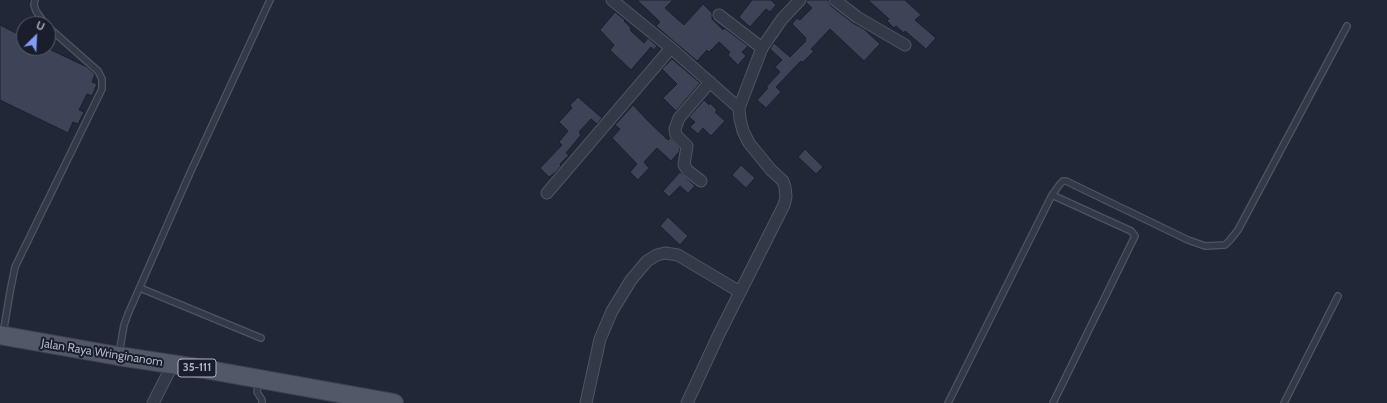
<!DOCTYPE html>
<html>
<head>
<meta charset="utf-8">
<style>
	body { margin:0 }
	#map { position:relative; width:1387px; height:403px; overflow:hidden; background:#212737; font-family:Cabin,sans-serif }
	canvas { display:block }
	.north { position:absolute; left:16px; top:16px; width:40px; height:40px; box-sizing:border-box; background:#1a1e2c; border:1px solid #565a69; border-radius:50%; rotate:24deg; font-size:11px; font-weight:700; line-height:16px; text-align:center; color:#afb4c4 }
	.north::after { content:''; display:block; margin:auto; width:14px; height:18px; background:#839cf5; clip-path:polygon(50% 0,100% 100%,50% 72%,0 100%) }
</style>
</head>
<body>
<div id="map">
<canvas width="1387" height="403"></canvas>
<div class="north">U</div>
</div>
<script>
const ctx = document.querySelector('canvas').getContext('2d');
ctx.lineJoin = 'round';
function fill(path, color) { ctx.fillStyle = color; ctx.fill(path, 'evenodd'); }
const poly = rows => new Path2D(rows.map(r => 'M' + r).join(''));
function strokePath(path, color, width, dash) { ctx.strokeStyle = color; ctx.lineWidth = width; ctx.lineCap = dash ? 'butt' : 'round'; ctx.setLineDash(dash || []); ctx.stroke(path); }
function drawText(font, color, halo, rows, align = 'center') {
  ctx.font = font + ' Cabin,sans-serif'; ctx.lineWidth = 4; ctx.setLineDash([]); ctx.textBaseline = 'middle'; ctx.strokeStyle = halo; ctx.fillStyle = color; for (const [text, x, y, turn = 0] of rows) {
    ctx.save(); ctx.translate(x, y); ctx.rotate((+turn || 0) * Math.PI / 180); ctx.textAlign = isNaN(turn) ? turn : align; if (halo) ctx.strokeText(text, 0, 0); ctx.fillText(text, 0, 0); ctx.restore();
  }
}
const building = poly([
	[637,0,673,0,665,8,684,25,703,4,712,13,712,19,723,30,724,28,748,46,742,52,746,56,738,65,728,55,730,52,719,42,709,52,707,50,697,61,656,26,660,22,637,0],
	[752,0,771,0,776,5,770,12,766,9,750,27,739,17,752,0],
	[807,0,828,0,831,6,853,23,864,29,880,44,864,61,830,29,811,49,814,51,803,62,801,61,776,87,781,92,766,108,757,100,768,88,766,87,780,72,775,67,782,60,770,49,774,43,790,57,806,41,805,40,806,38,792,24,797,18,800,20,812,8,806,2,807,0],
	[868,0,905,0,921,15,915,20,936,38,926,49,905,31,904,33,896,26,894,28,887,21,889,19,868,0],
	[615,12,625,20,624,21,631,28,630,30,644,43,648,38,657,46,654,50,651,47,631,70,610,50,614,45,600,30,615,12],
	[0,25,24,37,24,48,47,48,87,67,95,74,92,82,97,84,92,96,87,94,79,110,84,112,78,124,73,122,68,133,0,100,0,25],
	[672,59,700,83,676,111,663,98,677,84,662,69,672,59],
	[578,97,602,118,597,124,591,119,579,132,581,135,566,153,569,155,560,164,561,166,556,172,549,177,540,168,562,145,559,142,568,131,559,122,572,108,570,105,578,97],
	[704,100,709,105,710,103,717,110,715,112,725,121,711,136,703,128,698,134,690,127,695,122,689,117,704,100],
	[633,105,650,123,668,140,670,138,680,148,679,152,671,161,657,148,644,162,649,168,638,180,630,172,637,164,612,138,620,129,615,125,633,105],
	[805,149,823,167,816,174,798,157,805,149],
	[741,165,755,178,746,188,732,175,741,165],
	[680,172,695,186,688,193,680,186,669,197,663,191,680,172],
	[668,217,688,236,680,245,660,226,668,217]
]);
const service = poly([
	[35,0,34,5,36,11,45,24],
	[1052,195,1060,184,1063,181,1066,181,1188,240,1205,246,1225,245,1230,240,1238,230,1347,26],
	[140,288,261,338],
	[3,334,10,292,15,267,102,89,102,79,98,71,48,27],
	[119,354,124,325,128,314,190,173,270,0],
	[259,381,257,392,262,400,262,403],
	[948,403,1052,195,1131,231,1135,236,1053,403],
	[1284,403,1338,296]
]);
const minor = poly([
	[612,0,671,48,739,108],
	[835,0,857,17,905,45],
	[719,15,762,48],
	[701,181,688,171,684,165,687,146,676,135,675,129,679,118,710,82],
	[547,193,671,48],
	[153,403,173,364],
	[586,403,600,339,612,311,631,280,647,261,657,255,665,253,678,255,740,292],
	[687,403,719,334,784,205,786,197,785,187,783,181,771,170,749,143,743,131,740,119,739,108,762,48,782,19,800,0]
]);
const primary = poly([
	[0,335,118,356,204,369,394,403]
]);
const shields = [
	[197,368,38]
];
const shieldNames = [
	["35-111",197,368]
];
const streetNames = [
	["Jalan Raya Wringinanom",102,353,9]
];
fill(building, '#3d4457');
strokePath(building, '#1c202e', 1);
strokePath(service, '#4f5462', 8);
strokePath(minor, '#4f5462', 13);
strokePath(primary, '#3e4251', 20);
strokePath(service, '#343948', 5.5);
strokePath(minor, '#343948', 11);
strokePath(primary, '#525868', 18);
for (const [x, y, w] of shields) { const box = new Path2D(); box.roundRect(x - w / 2, y - 9, w, 18, 3); ctx.fillStyle = '#1a1e2c'; ctx.fill(box); strokePath(box, '#afb4c4', 1); }
drawText('bold 11px', '#afb4c4', null, shieldNames);
drawText('12px', '#afb4c4', '#1a1e2c', streetNames);
</script>
</body>
</html>
